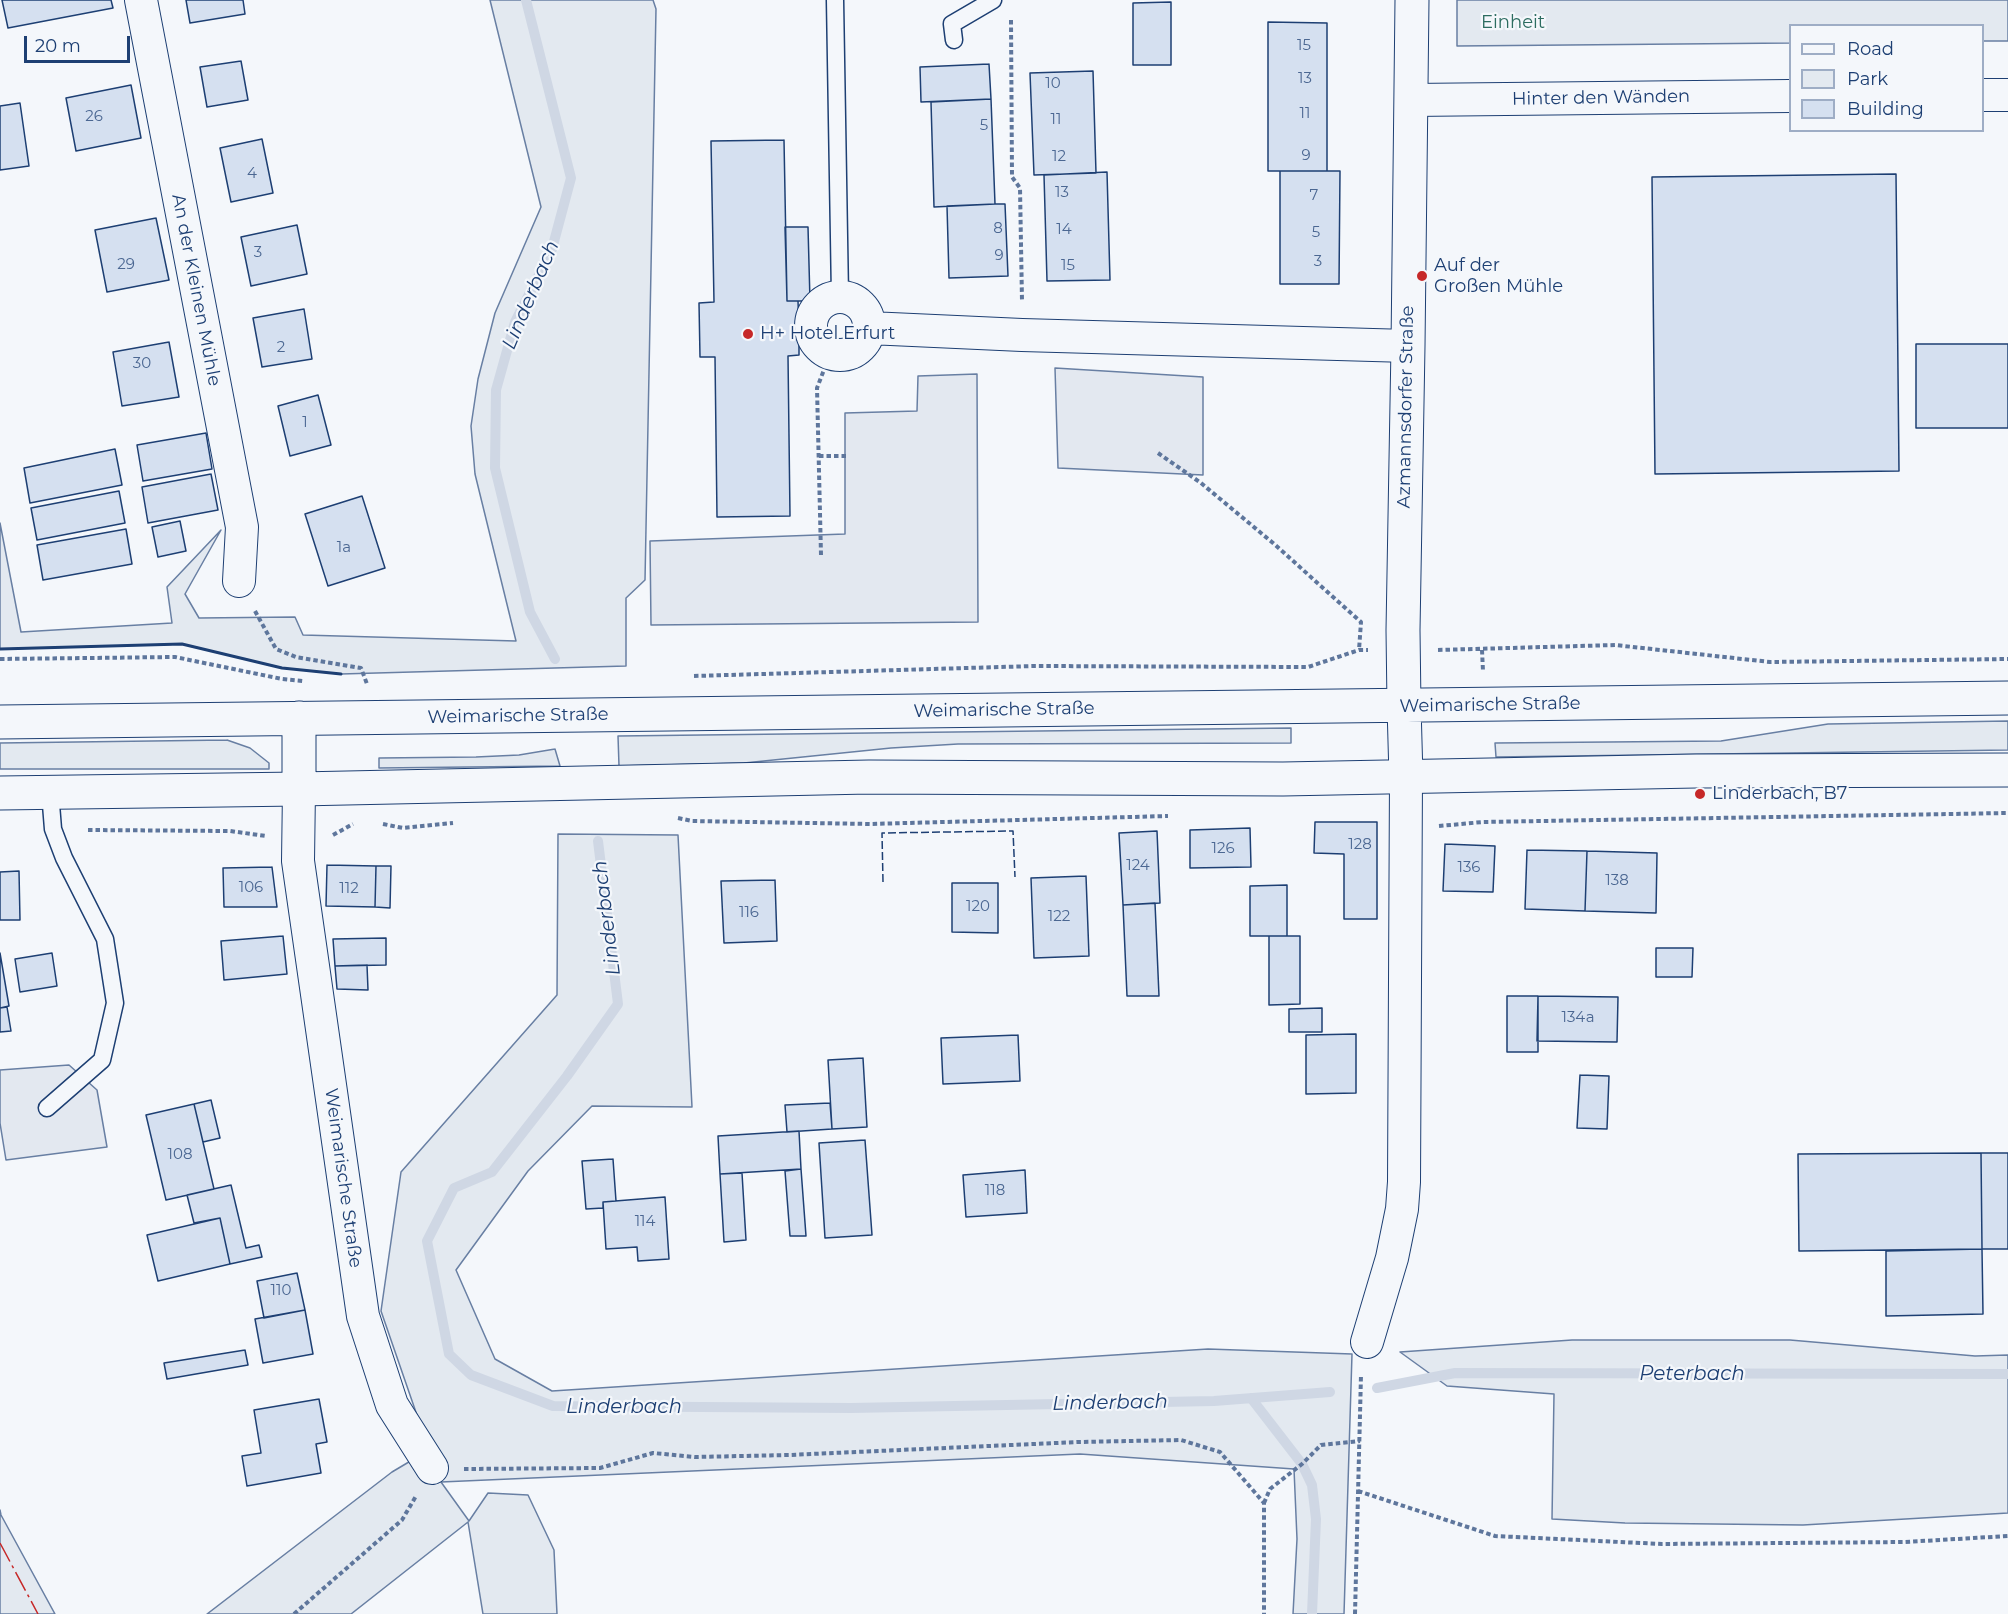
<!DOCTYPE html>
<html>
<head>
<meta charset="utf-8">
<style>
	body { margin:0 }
	#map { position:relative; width:2008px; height:1614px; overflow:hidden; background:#f4f7fb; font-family:Montserrat,sans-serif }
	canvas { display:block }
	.legend { position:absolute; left:1789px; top:24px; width:195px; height:108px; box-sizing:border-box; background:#f4f7fb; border:2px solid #9eadc5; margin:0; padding:8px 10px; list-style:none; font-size:18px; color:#1d3f73 }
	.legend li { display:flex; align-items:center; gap:12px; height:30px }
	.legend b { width:30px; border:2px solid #9eadc5 }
	.scale { position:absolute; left:24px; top:36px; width:106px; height:27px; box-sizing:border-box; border:3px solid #1d3f73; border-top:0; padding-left:8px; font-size:18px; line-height:21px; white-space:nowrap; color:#1d3f73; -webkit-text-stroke:4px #f4f7fb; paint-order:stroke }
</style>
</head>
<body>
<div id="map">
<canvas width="2008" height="1614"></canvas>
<ul class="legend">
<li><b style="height:8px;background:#f4f7fb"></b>Road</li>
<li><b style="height:16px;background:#e3e9f0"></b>Park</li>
<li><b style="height:16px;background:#d5e0f0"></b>Building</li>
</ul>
<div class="scale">20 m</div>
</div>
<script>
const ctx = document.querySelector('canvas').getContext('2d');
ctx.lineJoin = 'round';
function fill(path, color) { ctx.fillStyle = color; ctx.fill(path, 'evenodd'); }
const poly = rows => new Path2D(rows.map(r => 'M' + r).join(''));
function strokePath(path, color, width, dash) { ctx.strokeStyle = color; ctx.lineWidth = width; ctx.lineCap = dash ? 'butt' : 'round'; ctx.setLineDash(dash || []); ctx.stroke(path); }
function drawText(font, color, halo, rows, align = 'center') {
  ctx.font = font + ' Montserrat,sans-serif'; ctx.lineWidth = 4.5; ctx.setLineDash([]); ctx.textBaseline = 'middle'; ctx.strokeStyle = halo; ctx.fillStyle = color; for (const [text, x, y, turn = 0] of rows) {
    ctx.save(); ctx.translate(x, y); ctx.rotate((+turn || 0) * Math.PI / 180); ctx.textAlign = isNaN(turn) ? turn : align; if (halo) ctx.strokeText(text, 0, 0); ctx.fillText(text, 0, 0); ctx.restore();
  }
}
const green = poly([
	[490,0,653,0,656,9,645,580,626,598,626,666,341,674,282,668,182,644,0,649,0,523,21,632,172,623,167,587,221,530,185,594,199,618,295,617,303,635,516,641,475,474,471,426,478,379,495,313,541,207,490,0],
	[1457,0,2008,0,2008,41,1983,41,1982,26,1790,26,1790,43,1457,46,1457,0],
	[2008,721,2008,750,1496,757,1495,743,1721,741,1828,724,2008,721],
	[1291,728,1291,743,958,744,891,748,744,763,619,766,618,736,1291,728],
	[227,740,250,748,269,763,269,769,0,769,0,743,227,740],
	[555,749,560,766,379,768,379,758,476,757,519,755,555,749],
	[558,834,678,835,692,1107,592,1106,528,1171,456,1270,495,1359,552,1391,1208,1349,1352,1354,1344,1614,1293,1614,1297,1539,1294,1469,1080,1454,441,1482,469,1521,488,1493,528,1495,554,1550,557,1614,483,1614,468,1522,351,1614,207,1614,392,1472,429,1450,381,1311,401,1172,557,995,558,834],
	[1572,1340,1790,1340,1975,1356,2008,1355,2008,1513,1803,1525,1625,1523,1552,1519,1554,1394,1447,1386,1400,1352,1572,1340],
	[0,1510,1,1515,55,1614,0,1614,0,1510]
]);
const parking = poly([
	[1055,368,1203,377,1203,475,1058,468,1055,368],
	[977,374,978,622,651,625,650,541,845,534,845,413,917,411,918,376,977,374],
	[69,1065,97,1090,107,1147,6,1160,0,1123,0,1070,69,1065]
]);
const stream = poly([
	[526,0,571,178,552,249,515,322,496,390,495,468,530,612,555,659],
	[598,841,618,1004,567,1076,492,1172,454,1188,427,1241,449,1354,471,1375,553,1406,851,1408,1214,1401,1330,1392],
	[1377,1388,1455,1373,2008,1374],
	[1251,1398,1302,1464,1312,1485,1316,1519,1312,1614]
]);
const building = poly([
	[2,0,111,0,113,8,8,28,2,0],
	[186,0,243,0,245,14,190,23,186,0],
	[1171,2,1171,65,1133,65,1133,3,1171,2],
	[1268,22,1327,23,1327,171,1268,171,1268,22],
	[241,61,248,100,207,107,200,67,241,61],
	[989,64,991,99,921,102,920,67,989,64],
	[1093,71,1096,173,1034,175,1030,73,1093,71],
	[131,85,141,138,76,151,66,98,131,85],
	[991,99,995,204,934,207,931,102,991,99],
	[20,103,29,166,0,170,0,106,20,103],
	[262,139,273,193,231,202,220,148,262,139],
	[784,140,787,301,798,301,799,328,799,355,788,356,790,516,717,517,715,357,700,357,699,303,714,302,711,141,784,140],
	[1280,171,1340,171,1339,284,1280,284,1280,171],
	[1107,172,1110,280,1047,281,1044,175,1107,172],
	[1896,174,1899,471,1655,474,1652,177,1896,174],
	[995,204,1005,204,1008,276,949,278,947,206,995,204],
	[156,218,169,280,107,292,95,230,156,218],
	[297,225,307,274,251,286,241,237,297,225],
	[785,227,808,227,810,301,787,301,785,227],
	[304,309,312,359,262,367,253,318,304,309],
	[169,342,179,397,122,406,113,352,169,342],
	[1916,344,2008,344,2008,428,1916,428,1916,344],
	[318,395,331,445,290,456,278,406,318,395],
	[206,433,212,469,143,481,137,445,206,433],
	[115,449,122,485,30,503,24,468,115,449],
	[211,474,218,510,148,523,142,487,211,474],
	[119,491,125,523,37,540,31,508,119,491],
	[362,496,385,568,328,586,305,514,362,496],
	[180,521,186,551,158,557,152,527,180,521],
	[126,529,132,564,43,580,37,545,126,529],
	[1315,822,1377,822,1377,919,1344,919,1344,854,1314,853,1315,822],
	[1250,828,1251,867,1190,868,1190,830,1250,828],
	[1157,831,1160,903,1123,905,1119,833,1157,831],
	[1445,844,1495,846,1493,892,1443,891,1445,844],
	[1527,850,1587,851,1585,911,1525,909,1527,850],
	[1587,851,1657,853,1656,913,1585,911,1587,851],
	[327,865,376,866,375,907,326,906,327,865],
	[376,866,391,866,390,908,375,907,376,866],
	[272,867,277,907,224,907,223,868,272,867],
	[19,871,20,920,0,920,0,872,19,871],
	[1086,876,1089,956,1034,958,1031,878,1086,876],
	[775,880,777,941,724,943,721,881,775,880],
	[952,883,998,883,998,933,952,932,952,883],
	[1287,885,1287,936,1250,936,1250,886,1287,885],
	[1155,903,1159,996,1127,996,1123,905,1155,903],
	[283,936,287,974,224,980,221,941,283,936],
	[1269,936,1300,936,1300,1004,1269,1005,1269,936],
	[386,938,386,965,335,966,333,939,386,938],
	[1656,948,1693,948,1692,977,1656,977,1656,948],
	[0,953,9,1006,0,1008,0,953],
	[52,953,57,986,20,992,15,959,52,953],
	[367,965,368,990,337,989,335,966,367,965],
	[1507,996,1538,996,1538,1052,1507,1052,1507,996],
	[1538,996,1618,997,1617,1042,1537,1041,1538,996],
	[7,1007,11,1031,0,1032,0,1008,7,1007],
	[1322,1008,1322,1032,1289,1032,1289,1009,1322,1008],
	[1356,1034,1356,1093,1306,1094,1306,1035,1356,1034],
	[1018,1035,1020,1081,943,1084,941,1038,1018,1035],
	[863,1058,867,1127,832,1129,828,1060,863,1058],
	[1580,1075,1609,1076,1607,1129,1577,1128,1580,1075],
	[211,1100,220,1138,203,1142,194,1104,211,1100],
	[830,1103,832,1129,787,1132,785,1105,830,1103],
	[194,1104,214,1189,166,1200,146,1115,194,1104],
	[799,1131,801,1169,720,1174,718,1136,799,1131],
	[865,1140,872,1235,825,1238,819,1143,865,1140],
	[1981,1153,1982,1249,1799,1251,1798,1154,1981,1153],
	[1981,1153,2008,1153,2008,1249,1982,1249,1981,1153],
	[613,1159,616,1201,603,1202,603,1208,586,1209,582,1161,613,1159],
	[801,1169,806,1236,790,1236,785,1171,801,1169],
	[1025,1170,1027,1213,966,1217,963,1175,1025,1170],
	[742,1173,746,1240,724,1242,720,1174,742,1173],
	[231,1185,246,1248,259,1245,262,1257,230,1264,220,1218,194,1223,187,1195,231,1185],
	[665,1197,669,1259,638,1261,637,1247,606,1249,603,1202,665,1197],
	[220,1218,230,1264,158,1281,147,1235,220,1218],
	[1982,1249,1983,1314,1886,1316,1886,1251,1982,1249],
	[297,1273,305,1310,264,1318,257,1281,297,1273],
	[305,1310,313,1354,263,1363,255,1319,305,1310],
	[245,1350,248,1365,167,1379,164,1363,245,1350],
	[319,1399,327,1442,316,1444,321,1473,247,1486,242,1456,261,1453,254,1410,319,1399]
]);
const path = poly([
	[1011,20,1012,177,1020,188,1022,301],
	[799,328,810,328],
	[1158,453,1201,483,1273,543,1361,622,1359,650],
	[819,456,849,456],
	[821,555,817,388,830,354],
	[255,611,276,649,296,657,361,668,367,684],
	[1438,650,1615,645,1770,662,2008,659],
	[1482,650,1483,671],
	[0,659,175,657,282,679,303,681],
	[694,676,1035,666,1308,667,1359,650,1368,650],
	[678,818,692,821,870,824,1168,816],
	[383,824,403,828,453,823],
	[1439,826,1483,822,2008,813],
	[88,830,230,831,266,836],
	[333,835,353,824],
	[464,1469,600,1468,653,1453,695,1457,789,1455,1078,1442,1181,1440,1220,1452,1264,1503,1264,1614],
	[1358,1491,1495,1536,1662,1544,1905,1542,2008,1536],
	[1264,1503,1270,1489,1302,1464,1321,1445,1360,1441],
	[294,1614,402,1520,416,1496],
	[1355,1614,1361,1375]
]);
const service = poly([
	[835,0,840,296],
	[954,40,952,24,993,0],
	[47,1108,102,1060,115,1003,105,939,64,858,53,829,50,792]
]);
const minor = poly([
	[141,0,242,527,239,581],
	[1982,95,2008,95],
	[1411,100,1790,96],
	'811 326a29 29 0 1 1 58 0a29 29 0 1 1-58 0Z',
	[869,328,1022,335,1408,346],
	[299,789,298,861,363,1316,392,1405,432,1468],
	[1367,1342,1392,1258,1402,1209,1404,1182,1406,777]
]);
const tertiary = poly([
	[1404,706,1403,630,1408,346,1412,0]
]);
const primary = poly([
	[1404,706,1406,777],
	[299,718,299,789],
	[0,722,2008,698],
	[0,793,299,789,869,777,1283,779,1696,771,2008,770]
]);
const fence = poly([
	[883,882,882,833,1013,831,1015,877]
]);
const wall = poly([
	[0,649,182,644,282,668,341,674]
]);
const power = poly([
	[0,1543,38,1614]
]);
const markers = [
	[1422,276,6,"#c62828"],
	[748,334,6,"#c62828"],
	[1700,794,6,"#c62828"]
];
const numberNames = [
	["15",1304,46],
	["13",1305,79],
	["10",1053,84],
	["11",1305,114],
	["26",94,117],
	["11",1056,120],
	["5",984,126],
	["9",1306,156],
	["12",1059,157],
	["4",252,174],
	["13",1062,193],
	["7",1314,196],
	["8",998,229],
	["14",1064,230],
	["5",1316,233],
	["3",258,253],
	["9",999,256],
	["3",1318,262],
	["29",126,265],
	["15",1068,266],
	["2",281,348],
	["30",142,364],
	["1",305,423],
	["1a",344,548],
	["128",1360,845],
	["126",1223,849],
	["124",1138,866],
	["136",1469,868],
	["138",1617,881],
	["106",251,888],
	["112",349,889],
	["120",978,907],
	["116",749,913],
	["122",1059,917],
	["134a",1578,1018],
	["108",180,1155],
	["118",995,1191],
	["114",645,1222],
	["110",281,1291]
];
const parkNames = [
	["Einheit",1513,23]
];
const streetNames = [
	["Hinter den Wänden",1601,98,-1],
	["An der Kleinen Mühle",196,290,79],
	["Azmannsdorfer Straße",1406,407,-89],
	["Weimarische Straße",1490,705,-1],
	["Weimarische Straße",1004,710,-1],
	["Weimarische Straße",518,716,-1],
	["Weimarische Straße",343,1178,82]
];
const poiNames = [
	["Auf der",1434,266],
	["Großen Mühle",1434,287],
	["H+ Hotel Erfurt",760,334],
	["Linderbach, B7",1712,794]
];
const waterNames = [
	["Linderbach",531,295,-67],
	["Linderbach",607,918,-97],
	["Peterbach",1692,1374],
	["Linderbach",1110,1403,-1],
	["Linderbach",624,1407]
];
fill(green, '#e3e9f0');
strokePath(green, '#687fa3', 1.5);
fill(parking, '#e3e8f0');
strokePath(parking, '#687fa3', 1.5);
strokePath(stream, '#cfd7e4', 10);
fill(building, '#d5e0f0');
strokePath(building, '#1d3f73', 1.5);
strokePath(service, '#1d3f73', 19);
strokePath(minor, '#1d3f73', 34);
strokePath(tertiary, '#1d3f73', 35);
strokePath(primary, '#1d3f73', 35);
strokePath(path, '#5e769c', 4, [4.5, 3]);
strokePath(service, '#f4f7fb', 16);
strokePath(minor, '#f4f7fb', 32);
strokePath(tertiary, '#f4f7fb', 33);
strokePath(primary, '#f4f7fb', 33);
strokePath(fence, '#1d3f73', 1.5, [8, 3]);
strokePath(wall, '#1d3f73', 3);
strokePath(power, '#c62828', 1.5, [21, 4.5, 3, 4.5]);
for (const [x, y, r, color] of markers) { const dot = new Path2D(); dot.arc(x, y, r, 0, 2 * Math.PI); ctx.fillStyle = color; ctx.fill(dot); strokePath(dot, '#f4f7fb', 2); }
drawText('15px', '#4b6792', null, numberNames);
drawText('18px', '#2c6c60', '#f4f7fb', parkNames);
drawText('18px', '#1d3f73', '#f4f7fb', streetNames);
drawText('18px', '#1d3f73', '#f4f7fb', poiNames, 'left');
drawText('italic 20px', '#1d3f73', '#f4f7fb', waterNames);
</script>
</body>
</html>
